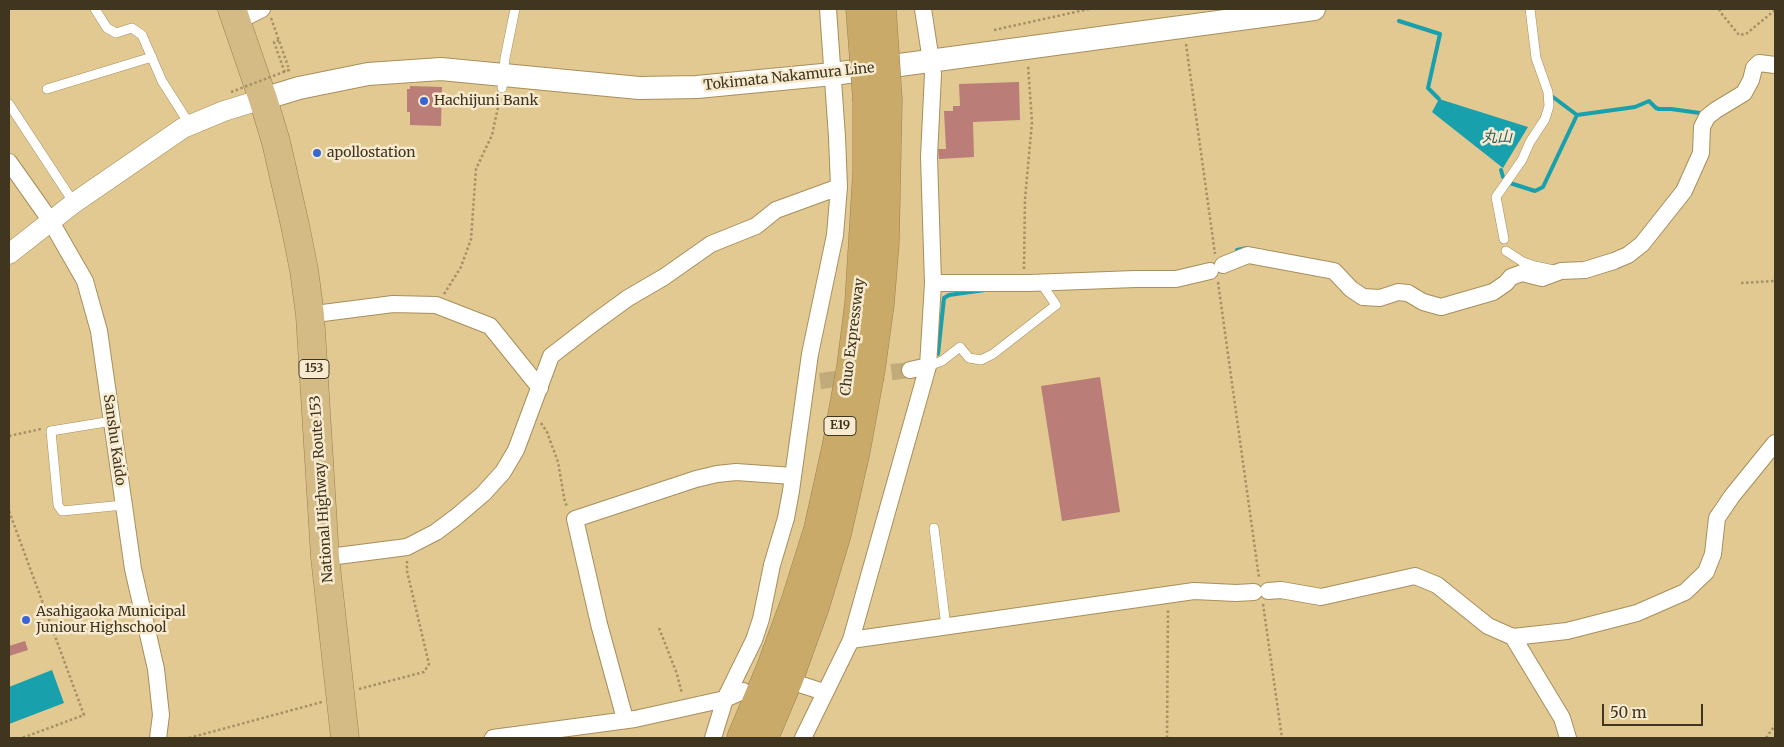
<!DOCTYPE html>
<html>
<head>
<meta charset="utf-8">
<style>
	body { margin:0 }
	#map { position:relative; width:1784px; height:747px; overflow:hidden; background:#e2c891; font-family:Merriweather,serif }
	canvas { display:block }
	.frame { position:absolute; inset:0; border:10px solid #403620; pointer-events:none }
	.scale { position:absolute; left:1602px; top:704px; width:101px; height:22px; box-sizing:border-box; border:2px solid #403620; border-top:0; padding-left:6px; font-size:15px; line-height:18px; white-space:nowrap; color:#403620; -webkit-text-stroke:4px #f7eacf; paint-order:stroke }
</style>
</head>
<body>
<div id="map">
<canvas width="1784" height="747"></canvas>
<div class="frame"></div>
<div class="scale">50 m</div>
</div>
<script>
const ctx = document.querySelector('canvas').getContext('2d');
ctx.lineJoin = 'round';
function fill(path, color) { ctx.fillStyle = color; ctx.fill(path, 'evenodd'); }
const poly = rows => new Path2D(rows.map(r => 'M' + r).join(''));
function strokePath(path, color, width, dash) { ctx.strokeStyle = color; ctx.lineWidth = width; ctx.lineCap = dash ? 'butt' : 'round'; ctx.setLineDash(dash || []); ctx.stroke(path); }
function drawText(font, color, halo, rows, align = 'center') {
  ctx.font = font + ' Merriweather,"Noto Sans JP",serif'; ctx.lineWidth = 5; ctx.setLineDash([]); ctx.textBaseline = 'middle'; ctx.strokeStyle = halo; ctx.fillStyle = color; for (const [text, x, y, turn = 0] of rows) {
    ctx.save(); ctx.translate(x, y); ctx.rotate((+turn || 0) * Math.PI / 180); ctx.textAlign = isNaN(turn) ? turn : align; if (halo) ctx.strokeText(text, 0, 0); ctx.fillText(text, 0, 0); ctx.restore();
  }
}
const water = poly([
	[1439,99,1528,127,1503,168,1432,112],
	[52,670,64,703,9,724,9,687]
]);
const stream = poly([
	[1399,21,1440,34,1428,88,1439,99],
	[1553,97,1577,115],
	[1501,170,1503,177],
	[1510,183,1535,191,1543,187,1577,115,1635,107,1649,101,1656,108,1659,109,1671,109,1700,113],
	[1237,250,1247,248],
	[938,354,944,298,949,295,985,290]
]);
const building = poly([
	[1019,82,1020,120,973,122,974,157,939,159,938,149,946,149,944,111,953,111,953,106,960,106,959,84],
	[410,86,442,87,441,126,410,125,410,112,407,112,407,89,410,89],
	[1100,377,1120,512,1062,521,1041,386],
	[25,641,28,650,9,656,9,646]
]);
const minorTunnel = poly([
	[820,381,910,370]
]);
const path = poly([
	[1719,9,1721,13,1739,35,1746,34,1775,10],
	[271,18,288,66],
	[994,30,1089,9],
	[279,40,274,42,285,73],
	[1186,44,1215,254],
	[1024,269,1025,199,1032,122,1028,65],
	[1218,282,1259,578],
	[1741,283,1775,281],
	[444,294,461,267,471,239,476,169,492,135,500,98],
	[541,423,547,432,558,462,565,503,568,507],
	[9,436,41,429],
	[9,511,84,715,22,738],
	[1263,604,1282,738],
	[659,628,677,674,682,694],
	[359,689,424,672,429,664,407,571,407,561],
	[189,738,322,702],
	[1167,738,1168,610],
	[1766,738,1775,725]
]);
const service = poly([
	[95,9,107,28,116,33,132,28,142,35,162,81,190,125],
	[502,88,505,58,515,9],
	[47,89,152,57],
	[9,104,74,203],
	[1504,239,1496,197,1522,160,1530,142,1545,119,1549,106,1548,92,1536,58,1530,9],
	[1506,251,1523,262,1535,266,1558,271],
	[928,366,942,361,960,347,969,358,981,360,993,354,1056,305,1041,283],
	[112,421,51,431,58,505,62,511,124,505],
	[934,528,946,627]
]);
const minor = poly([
	[248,16,262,9],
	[9,162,50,220,85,281,99,331,133,569,156,669,161,715,158,738],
	[1223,265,1248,255,1334,271,1351,289,1363,297,1380,298,1398,292,1408,293,1423,302,1441,307,1493,292,1506,283,1511,277,1522,273,1542,278,1561,271,1585,270,1614,261,1628,255,1642,244,1684,191,1701,153,1702,127,1707,117,1716,110,1744,93,1751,80,1754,68,1759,63,1775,65],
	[933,283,1029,283,1135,279,1176,279,1210,271],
	[323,313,393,304,436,305,490,326,540,388],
	[910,370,928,366],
	[337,556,407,547,436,532,456,517,483,494,503,472,516,450,551,356,595,322,628,298,664,277,711,244,756,226,776,210,839,187],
	[1268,591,1281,590,1321,597,1415,576,1437,585,1488,626,1513,637,1567,631,1637,613,1685,592,1706,572,1713,554,1717,518,1732,496,1775,443],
	[1513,637,1562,718,1568,738],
	[851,640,1194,591,1236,593,1254,592],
	[802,685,824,692],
	[625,719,599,624,575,519,696,479,717,474,736,472,793,476],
	[493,738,635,719,725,699,743,691],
	[713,738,725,699,754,640,761,619,772,565,786,518,791,491,810,354,835,235,839,187,837,137,828,9],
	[803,738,851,640,928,366,933,283,929,157,933,74,923,9]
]);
const tertiary = poly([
	[9,254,74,203,183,128,224,111,263,99]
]);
const secondary = poly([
	[263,99,299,88,368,74,441,69,639,88,697,87,833,74,1314,9]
]);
const trunk = poly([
	[232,9,263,99,276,142,295,225,304,270,310,315,325,557,345,738]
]);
const motorway = poly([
	[741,738,769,672,795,602,818,529,836,448,851,366,859,303,867,172,867,100],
	[764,738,789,679,815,607,837,534,856,451,871,369,880,304,885,242,888,100]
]);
const pathBridge = poly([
	[231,92,289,70,288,66]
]);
const motorwayBridge = poly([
	[860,9,867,100],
	[882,9,888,100]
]);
const markers = [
	[424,101,5,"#3864d4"],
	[317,153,5,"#3864d4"],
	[26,620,5,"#3864d4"]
];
const shields = [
	[314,369,30],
	[840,426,32]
];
const shieldNames = [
	["153",314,369],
	["E19",840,426]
];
const streetNames = [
	["Tokimata Nakamura Line",789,77,-6],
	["Chuo Expressway",853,337,-83],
	["Sanshu Kaido",114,440,82],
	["National Highway Route 153",322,489,-94]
];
const poiNames = [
	["Hachijuni Bank",434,101],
	["apollostation",327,153],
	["Asahigaoka Municipal",36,612],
	["Juniour Highschool",36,628]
];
const waterNames = [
	["丸山",1497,138]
];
fill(water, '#18a0ac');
strokePath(stream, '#18a0ac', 4);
fill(building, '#ba7d78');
strokePath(minorTunnel, '#c2ab7a', 16, [16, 8]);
strokePath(service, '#a88f5b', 10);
strokePath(minor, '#a88f5b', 18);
strokePath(tertiary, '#a88f5b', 21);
strokePath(secondary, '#a88f5b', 24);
strokePath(trunk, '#99814f', 29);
strokePath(motorway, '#99814f', 29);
strokePath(path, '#a49166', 2.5, [2.5, 2.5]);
strokePath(service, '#fff', 9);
strokePath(minor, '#fff', 16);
strokePath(tertiary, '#fff', 20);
strokePath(secondary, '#fff', 22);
strokePath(trunk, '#d4bb86', 28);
strokePath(motorway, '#c9aa68', 28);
strokePath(motorwayBridge, '#99814f', 29, []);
strokePath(pathBridge, '#a49166', 2.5, [2.5, 2.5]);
strokePath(motorwayBridge, '#c9aa68', 28);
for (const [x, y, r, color] of markers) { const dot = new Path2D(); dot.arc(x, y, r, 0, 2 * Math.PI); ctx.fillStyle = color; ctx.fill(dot); strokePath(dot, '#f7eacf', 2); }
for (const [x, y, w] of shields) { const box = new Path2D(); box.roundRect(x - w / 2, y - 9.5, w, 19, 4); ctx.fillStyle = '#f7eacf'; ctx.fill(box); strokePath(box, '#403620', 1); }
drawText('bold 12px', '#403620', null, shieldNames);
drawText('14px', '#403620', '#f7eacf', streetNames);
drawText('14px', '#403620', '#f7eacf', poiNames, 'left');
drawText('italic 15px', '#2c5e64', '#f7eacf', waterNames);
</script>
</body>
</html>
